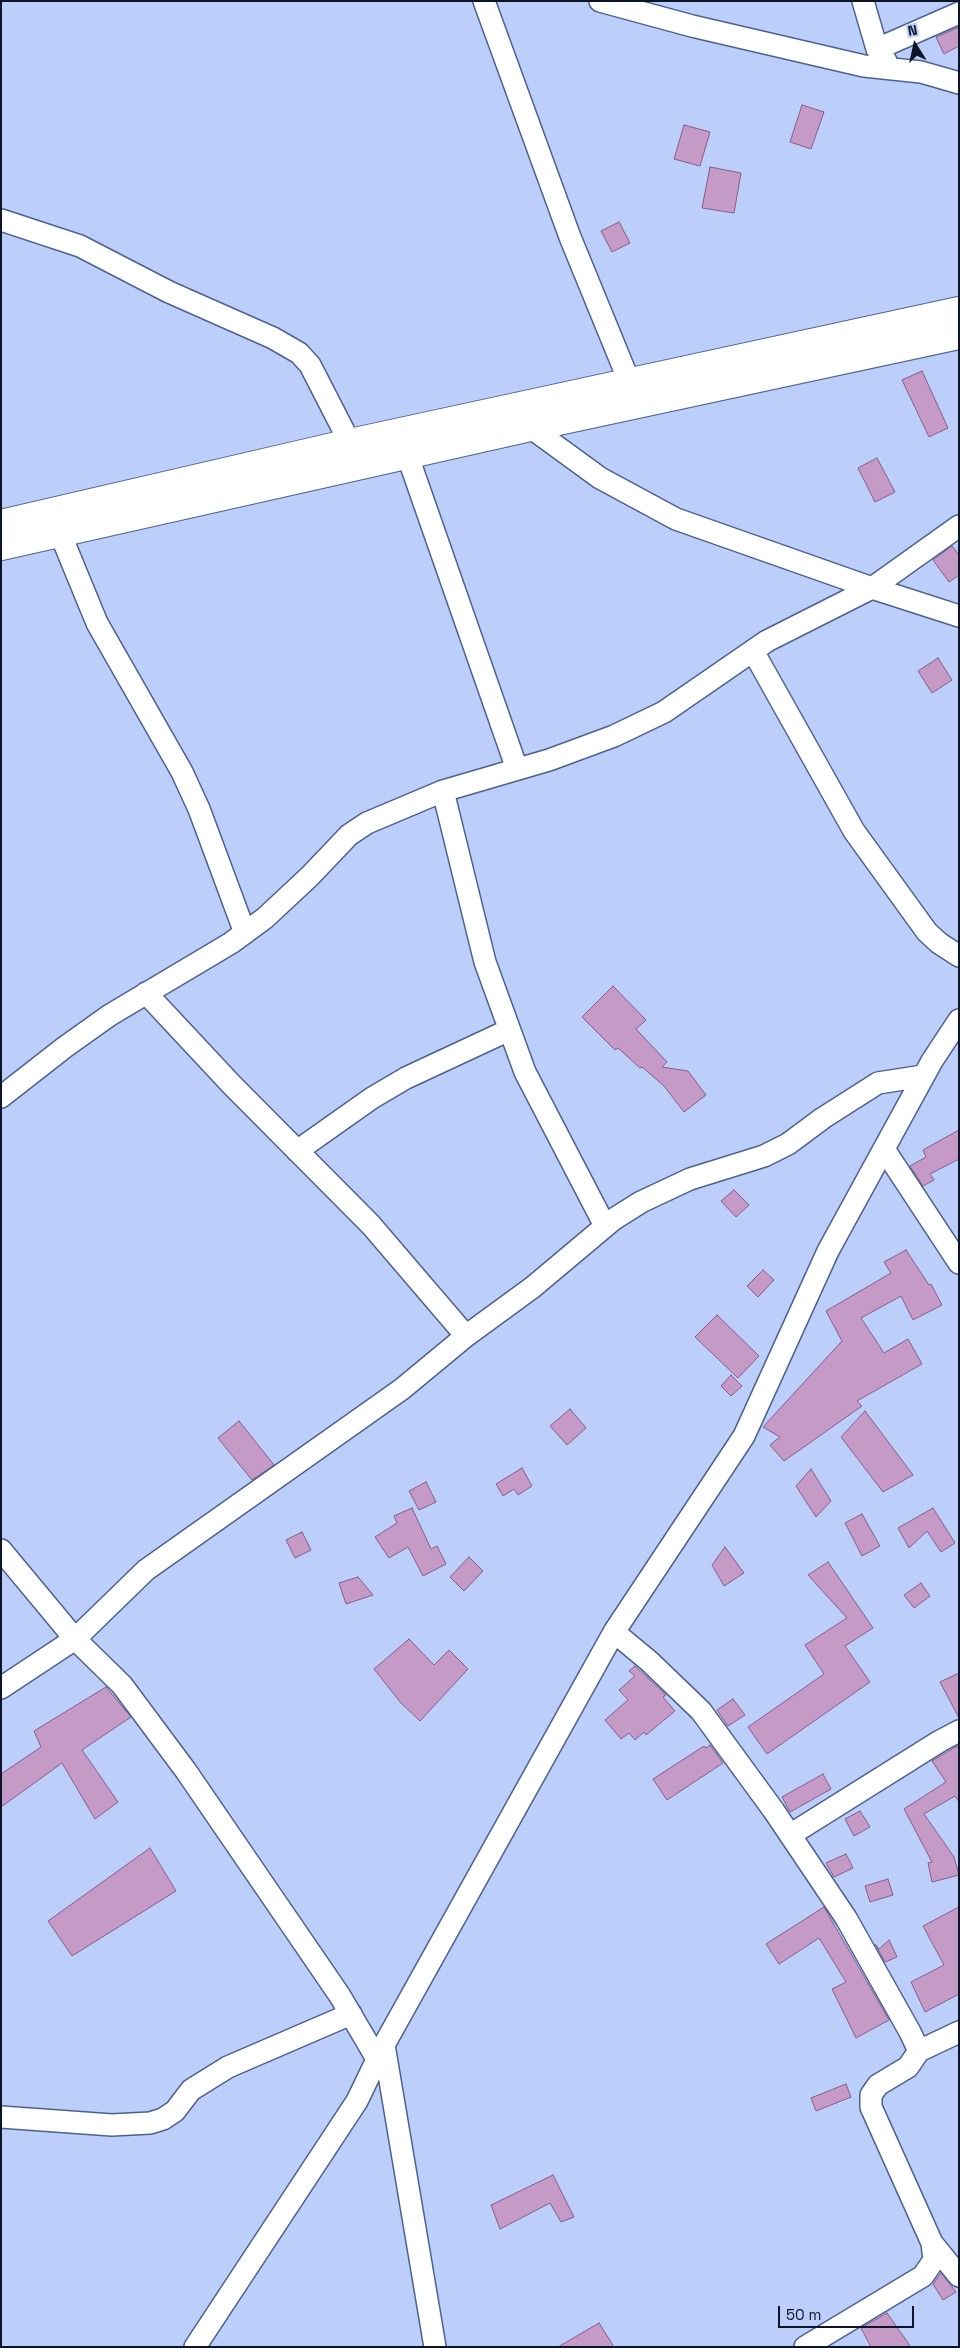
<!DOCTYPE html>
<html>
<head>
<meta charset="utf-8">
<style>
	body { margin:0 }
	#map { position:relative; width:960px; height:2348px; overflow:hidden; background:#bccffa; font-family:"Space Grotesk",sans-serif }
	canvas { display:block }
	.frame { position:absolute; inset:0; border:2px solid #0c1427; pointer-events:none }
	.north { position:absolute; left:890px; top:20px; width:50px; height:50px; -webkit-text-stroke:4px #bccffa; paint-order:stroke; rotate:350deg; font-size:14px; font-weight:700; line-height:20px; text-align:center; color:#0c1427 }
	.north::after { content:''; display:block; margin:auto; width:18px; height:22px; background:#0c1427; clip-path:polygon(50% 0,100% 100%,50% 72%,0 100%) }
	.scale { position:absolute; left:778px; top:2306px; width:136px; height:22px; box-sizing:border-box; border:2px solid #0c1427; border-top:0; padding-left:6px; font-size:15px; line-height:18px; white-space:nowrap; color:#0c1427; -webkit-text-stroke:4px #bccffa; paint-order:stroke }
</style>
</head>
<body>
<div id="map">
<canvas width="960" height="2348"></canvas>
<div class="frame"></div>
<div class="north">N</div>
<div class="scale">50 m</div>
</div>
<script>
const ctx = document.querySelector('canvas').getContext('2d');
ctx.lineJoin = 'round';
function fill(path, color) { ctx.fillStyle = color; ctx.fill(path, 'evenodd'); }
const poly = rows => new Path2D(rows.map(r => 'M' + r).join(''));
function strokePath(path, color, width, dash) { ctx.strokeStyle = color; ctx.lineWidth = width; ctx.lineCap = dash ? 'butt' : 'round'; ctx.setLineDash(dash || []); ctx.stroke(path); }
const building = poly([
	[959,27,959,46,944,54,936,37,959,27],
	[802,105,824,112,811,149,790,142,802,105],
	[684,125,710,132,700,166,674,159,684,125],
	[710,167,741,173,734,213,702,208,710,167],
	[619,222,630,243,612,252,601,231,619,222],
	[922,371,948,428,929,437,902,380,922,371],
	[877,458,895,492,875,502,858,468,877,458],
	[952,546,959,555,959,575,949,582,933,560,952,546],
	[938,658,952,680,932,693,918,671,938,658],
	[613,986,646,1020,636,1029,667,1062,662,1067,688,1071,706,1095,684,1112,664,1086,642,1067,640,1068,618,1048,615,1050,582,1017,613,986],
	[959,1130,959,1159,930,1174,934,1180,923,1186,910,1166,926,1157,923,1150,959,1130],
	[734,1190,749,1205,736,1217,721,1201,734,1190],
	[906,1250,929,1285,931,1284,942,1305,913,1320,901,1296,861,1318,884,1353,908,1339,922,1364,857,1401,862,1406,784,1461,770,1445,780,1437,763,1427,842,1341,826,1311,891,1273,884,1262,906,1250],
	[763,1270,774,1280,758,1297,747,1286,763,1270],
	[717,1315,759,1356,738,1378,695,1337,717,1315],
	[731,1375,742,1386,731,1396,721,1386,731,1375],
	[570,1409,586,1428,567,1445,550,1426,570,1409],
	[865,1411,913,1475,883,1492,841,1437,865,1411],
	[239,1421,274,1465,252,1480,218,1438,239,1421],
	[522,1468,532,1486,518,1495,514,1489,503,1496,496,1484,522,1468],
	[811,1469,831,1501,816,1517,796,1486,811,1469],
	[426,1482,436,1502,419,1510,409,1491,426,1482],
	[412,1508,431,1549,437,1546,446,1564,423,1576,408,1547,389,1558,375,1537,397,1523,394,1516,412,1508],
	[933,1508,955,1543,941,1552,927,1531,909,1548,898,1528,933,1508],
	[862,1514,880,1546,862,1556,845,1523,862,1514],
	[302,1532,311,1550,295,1558,286,1540,302,1532],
	[725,1547,744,1573,724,1586,712,1565,725,1547],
	[469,1557,483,1571,464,1591,450,1577,469,1557],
	[828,1562,873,1628,845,1646,870,1682,767,1754,748,1727,824,1674,805,1645,847,1618,808,1575,828,1562],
	[358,1577,373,1595,346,1604,339,1583,358,1577],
	[921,1583,930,1596,914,1608,904,1595,921,1583],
	[409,1639,434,1665,449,1650,468,1669,420,1721,401,1703,374,1669,409,1639],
	[635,1666,666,1695,663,1697,675,1711,646,1735,644,1732,635,1740,629,1733,621,1739,605,1720,628,1700,619,1690,635,1676,629,1671,635,1666],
	[959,1673,959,1718,940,1682,959,1673],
	[106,1687,131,1717,82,1750,118,1802,95,1819,62,1763,1,1807,1,1774,41,1747,34,1731,106,1687],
	[733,1699,745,1715,728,1726,717,1710,733,1699],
	[710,1745,723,1763,667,1800,653,1779,704,1746,706,1748,710,1745],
	[957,1746,959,1749,959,1802,955,1796,924,1814,954,1857,959,1875,932,1882,928,1863,932,1862,904,1809,946,1782,932,1761,957,1746],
	[823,1774,831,1789,790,1812,782,1797,823,1774],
	[860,1811,870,1827,854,1836,845,1819,860,1811],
	[150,1848,176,1891,72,1956,48,1921,150,1848],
	[846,1854,853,1868,834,1877,826,1863,846,1854],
	[888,1879,893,1895,870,1902,865,1886,888,1879],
	[824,1907,889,2020,856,2038,832,1989,846,1982,819,1938,779,1964,766,1944,824,1907],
	[959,1907,959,1994,925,2012,911,1982,944,1965,923,1926,959,1907],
	[889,1940,897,1957,885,1962,875,1944,879,1949,889,1940],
	[846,2084,851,2097,816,2111,811,2098,846,2084],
	[553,2175,574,2217,561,2222,550,2203,500,2229,491,2205,553,2175],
	[941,2273,956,2292,943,2300,933,2284,941,2273],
	[887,2313,911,2347,871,2347,861,2328,887,2313],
	[599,2323,614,2347,558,2347,599,2323]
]);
const minor = poly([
	[484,1,570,237,629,381],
	[600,1,692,26,864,66,921,72,959,83],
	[863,1,877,49,886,61],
	[877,49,959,13],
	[1,220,80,246,169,292,273,338,299,353,310,365,350,443],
	[530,427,600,478,676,519,872,588,959,616],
	[407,454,517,769],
	[60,533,97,623,182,772,199,809,245,933],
	[753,651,854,831,927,932,939,943,959,956],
	[443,791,485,962,525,1072,605,1226],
	[146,993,231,1084,371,1225,466,1336],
	[1,1097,65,1047,110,1015,231,943,265,918,310,876,349,835,367,823,443,791,549,760,614,736,664,712,767,641,872,588,959,526],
	[884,1149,959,1263],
	[297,1151,372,1098,406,1078,509,1030],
	[1,1550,75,1639,122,1685,186,1771,340,1996,377,2059],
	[614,1632,649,1661,701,1711,774,1811,846,1918,910,2032,919,2051],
	[1,1688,75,1639,146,1570,402,1389,466,1336,533,1287,614,1219,641,1202,690,1179,764,1156,788,1144,823,1118,878,1083,923,1076],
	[790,1835,940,1741,959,1731],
	[959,2032,919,2051,908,2067,878,2085,871,2095,871,2107,932,2243,959,2276],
	[384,2045,435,2347],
	[1,2117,112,2125,150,2123,163,2119,175,2111,191,2090,228,2067,351,2014],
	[195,2347,357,2101,384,2045,614,1632,744,1436,828,1251,932,1061,959,1020],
	[805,2347,923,2276,934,2260,932,2243]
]);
const primary = poly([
	[1,524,350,443,959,311],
	[1,546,530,427,959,335]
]);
fill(building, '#c69ac6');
strokePath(building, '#855d86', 1);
strokePath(minor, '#4d6190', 24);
strokePath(primary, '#4d6190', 30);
strokePath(minor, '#fff', 21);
strokePath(primary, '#fff', 28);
</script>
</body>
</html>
